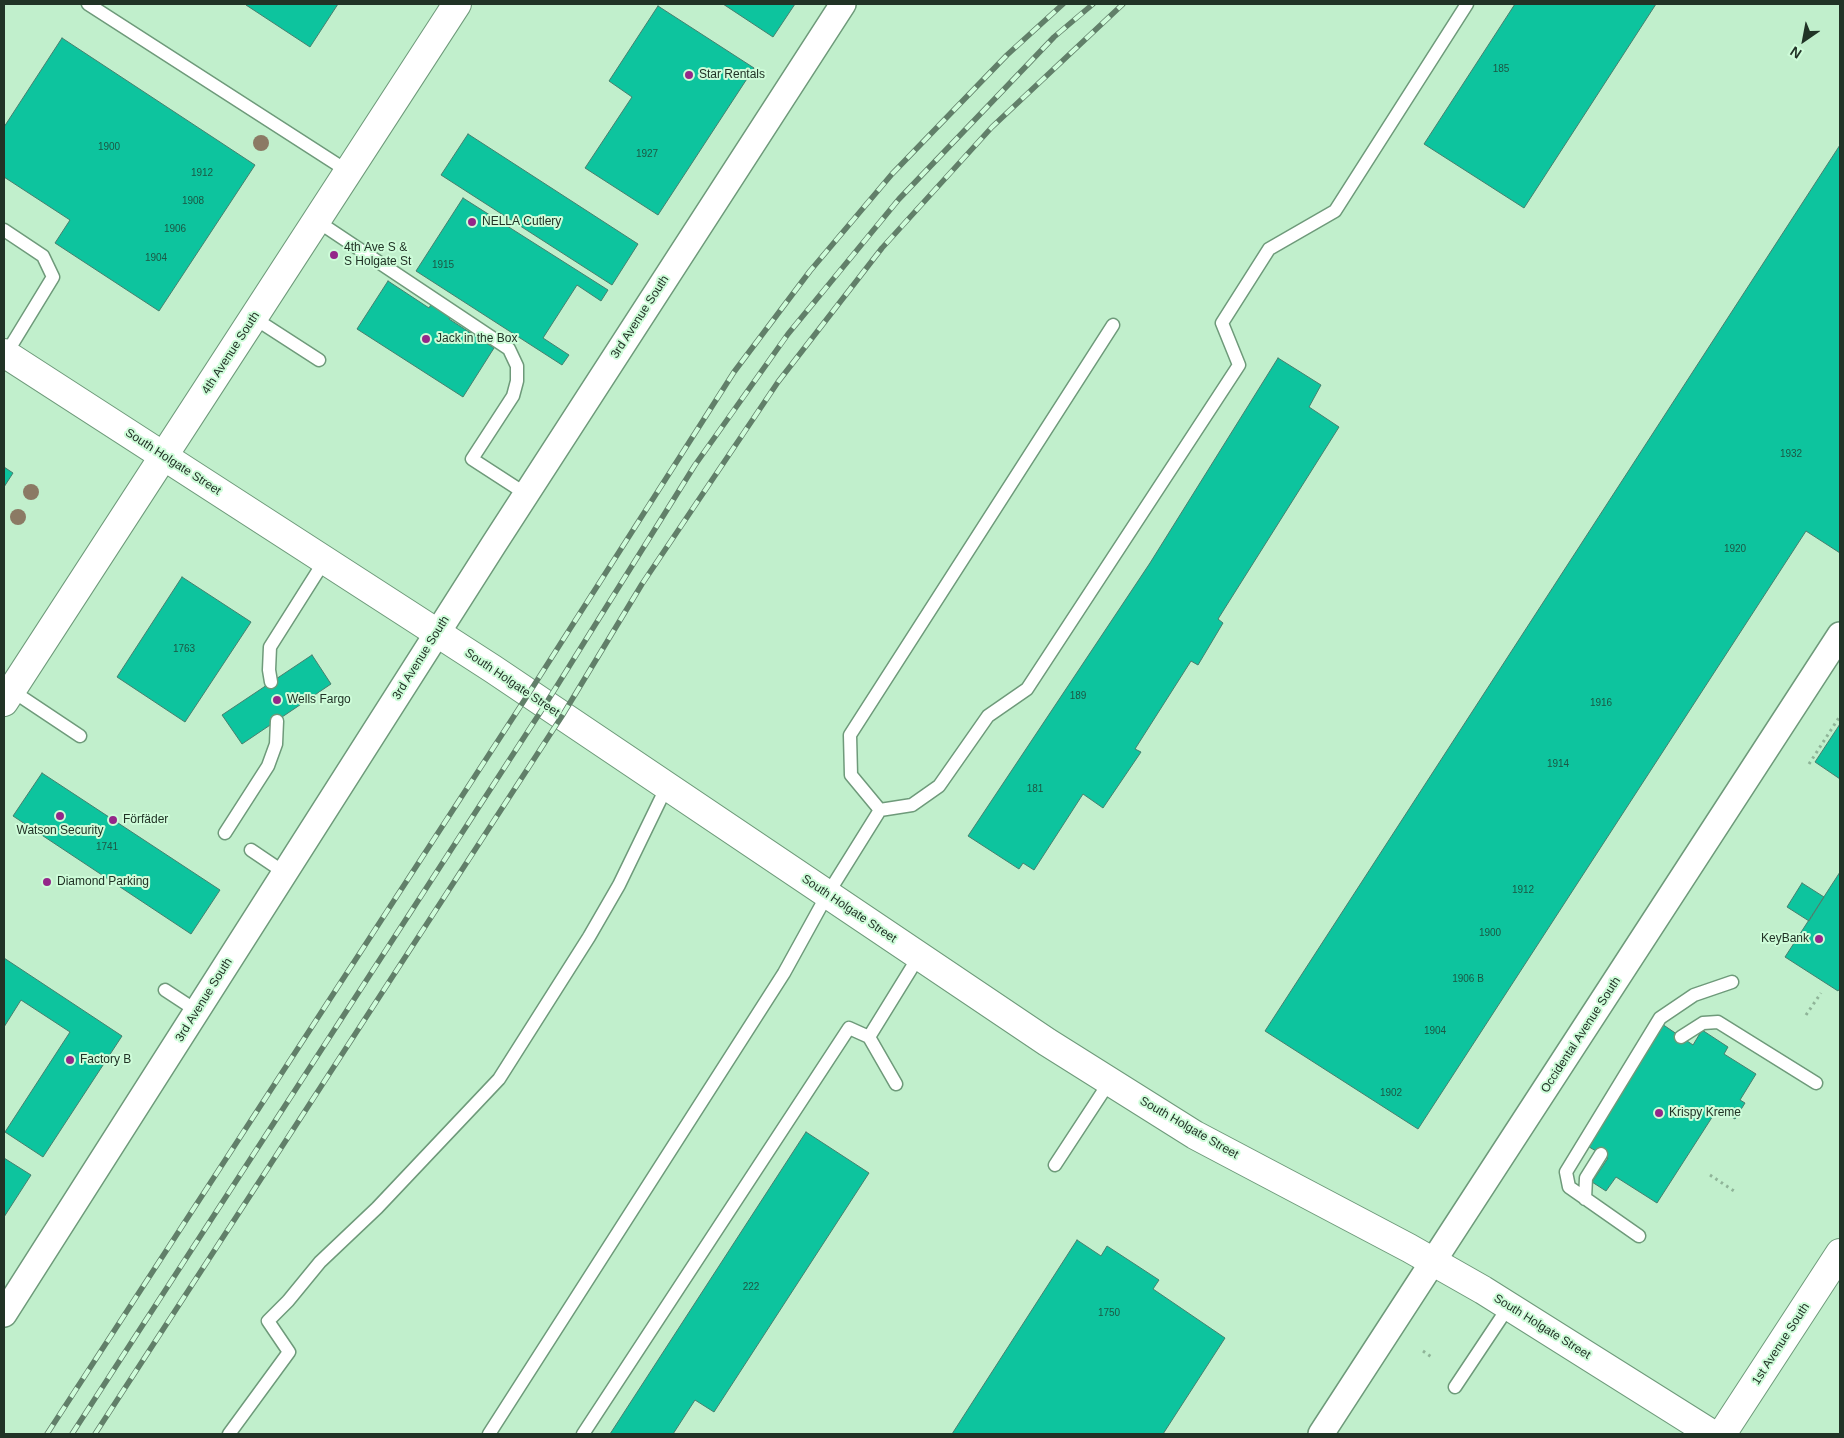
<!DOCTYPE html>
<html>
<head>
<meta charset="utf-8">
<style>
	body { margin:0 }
	#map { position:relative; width:1844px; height:1438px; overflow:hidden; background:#c1efcc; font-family:Helvetica,sans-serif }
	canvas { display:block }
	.frame { position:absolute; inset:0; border:5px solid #213326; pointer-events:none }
	.north { position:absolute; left:1779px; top:15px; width:50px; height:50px; -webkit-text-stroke:4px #cefcd9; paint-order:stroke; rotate:213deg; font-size:14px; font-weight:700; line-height:20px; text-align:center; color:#213326 }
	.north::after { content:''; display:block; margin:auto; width:18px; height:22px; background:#213326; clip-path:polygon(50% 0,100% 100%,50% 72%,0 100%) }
</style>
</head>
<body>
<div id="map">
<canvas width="1844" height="1438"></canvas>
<div class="frame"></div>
<div class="north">N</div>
</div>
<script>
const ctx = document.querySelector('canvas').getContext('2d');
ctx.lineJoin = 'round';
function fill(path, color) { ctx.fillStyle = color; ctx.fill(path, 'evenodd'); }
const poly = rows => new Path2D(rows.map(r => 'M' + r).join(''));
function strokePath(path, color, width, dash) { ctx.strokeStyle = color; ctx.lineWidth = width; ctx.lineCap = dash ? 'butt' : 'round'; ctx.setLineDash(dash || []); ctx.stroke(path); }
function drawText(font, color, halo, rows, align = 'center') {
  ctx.font = font + ' Helvetica,sans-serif'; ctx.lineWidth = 4; ctx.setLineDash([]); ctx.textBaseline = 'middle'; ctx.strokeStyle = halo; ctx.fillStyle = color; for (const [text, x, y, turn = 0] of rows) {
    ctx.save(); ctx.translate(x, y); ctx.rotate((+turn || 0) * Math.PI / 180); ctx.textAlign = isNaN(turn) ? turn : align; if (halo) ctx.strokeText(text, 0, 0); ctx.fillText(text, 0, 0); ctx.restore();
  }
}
const building = poly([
	[247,4,338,4,310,47,246,5,247,4],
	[723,4,795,4,773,37,723,4],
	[1515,4,1656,4,1524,208,1424,144,1515,4],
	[658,6,754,68,658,215,585,168,632,97,609,81,658,6],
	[62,38,255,165,159,311,55,243,70,220,4,177,4,127,62,38],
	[468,134,638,244,612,285,441,175,468,134],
	[1840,145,1840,553,1806,531,1418,1129,1265,1031,1840,145],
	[463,198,608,290,601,301,577,285,543,338,569,355,562,365,416,271,463,198],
	[388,281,429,308,433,301,452,314,449,319,494,348,463,397,357,329,388,281],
	[1278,358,1321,385,1309,407,1339,427,1218,619,1223,623,1198,665,1191,661,1135,749,1141,752,1103,808,1083,794,1034,870,1023,863,1019,869,968,836,1150,563,1278,358],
	[4,467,13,473,4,487,4,467],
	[182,577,251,622,185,722,117,677,182,577],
	[312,655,331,684,242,744,222,715,312,655],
	[1840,724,1840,779,1815,762,1840,724],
	[42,773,220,890,191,934,13,816,42,773],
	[1840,872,1840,988,1838,991,1785,957,1840,872],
	[1802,883,1824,897,1809,921,1787,907,1802,883],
	[4,958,122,1036,43,1157,5,1132,70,1032,21,1000,4,1027,4,958],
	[1662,1024,1693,1045,1702,1030,1728,1047,1724,1054,1756,1074,1740,1100,1745,1103,1735,1119,1718,1108,1657,1203,1616,1177,1606,1191,1592,1182,1608,1158,1584,1144,1662,1024],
	[806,1132,869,1173,714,1412,695,1400,673,1434,610,1434,806,1132],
	[4,1158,31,1175,4,1217,4,1158],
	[1077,1240,1101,1256,1107,1246,1159,1280,1153,1289,1225,1338,1163,1434,952,1434,1077,1240]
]);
const path = poly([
	[1809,764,1840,716],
	[1806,1015,1821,993],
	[1710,1175,1734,1191],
	[1423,1351,1433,1358]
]);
const service = poly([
	[88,4,349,172],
	[317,221,509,349,517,366,517,381,513,396,472,459,526,494],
	[4,230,43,256,53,277,6,354],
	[254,318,319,360],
	[271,682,269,670,270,647,325,560],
	[11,690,80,736],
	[880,810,912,805,939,786,988,716,1027,689,1239,365,1222,323,1269,249,1335,211,1467,4],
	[225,833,268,766,276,744,277,721],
	[251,850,285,873],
	[165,990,197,1011],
	[1681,1037,1703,1023,1718,1022,1816,1083],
	[896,1084,869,1037,919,956],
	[1055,1165,1110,1081],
	[1585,1199,1586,1178,1601,1154],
	[1639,1236,1569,1187,1566,1172,1660,1018,1694,995,1732,982],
	[1455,1387,1509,1306],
	[229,1434,289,1352,268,1321,288,1301,320,1262,377,1208,499,1079,589,937,619,885,667,786],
	[489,1434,784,973,827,895,880,810,851,775,850,735,1113,325],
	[583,1434,849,1028,869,1037]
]);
const minor = poly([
	[4,1314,494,544,843,4],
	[1321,1434,1840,635]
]);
const secondary = poly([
	[4,353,493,669,1047,1042,1195,1135,1409,1248,1483,1290,1712,1434]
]);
const primary = poly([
	[4,702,457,4],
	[1722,1434,1840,1253]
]);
const rail = poly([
	[47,1434,529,693,734,372,810,271,892,174,1007,55,1063,4],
	[72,1434,545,705,695,465,788,334,899,199,1054,37,1093,4],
	[95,1434,562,716,642,584,778,382,882,248,992,127,1123,4]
]);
const trees = [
	[261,143],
	[31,492],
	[18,517]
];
const markers = [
	[689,75,5,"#942789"],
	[472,222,5,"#942789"],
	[334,255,5,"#942789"],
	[426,339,5,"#942789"],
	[277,700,5,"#942789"],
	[60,816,5,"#942789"],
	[113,820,5,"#942789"],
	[47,882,5,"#942789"],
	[1819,939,5,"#942789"],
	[70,1060,5,"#942789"],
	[1659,1113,5,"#942789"]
];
const numberNames = [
	["185",1501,69],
	["1900",109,147],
	["1927",647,154],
	["1912",202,173],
	["1908",193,201],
	["1906",175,229],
	["1904",156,258],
	["1915",443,265],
	["1932",1791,454],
	["1920",1735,549],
	["1763",184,649],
	["189",1078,696],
	["1916",1601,703],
	["1914",1558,764],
	["181",1035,789],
	["1741",107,847],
	["1912",1523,890],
	["1900",1490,933],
	["1906 B",1468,979],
	["1904",1435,1031],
	["1902",1391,1093],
	["222",751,1287],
	["1750",1109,1313]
];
const poiNames = [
	["Star Rentals",699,75],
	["NELLA Cutlery",482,222],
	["4th Ave S &",344,248],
	["S Holgate St",344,262],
	["Jack in the Box",436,339],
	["Wells Fargo",287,700],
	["Förfäder",123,820],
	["Watson Security",60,831,"center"],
	["Diamond Parking",57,882],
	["KeyBank",1809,939,"right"],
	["Factory B",80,1060],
	["Krispy Kreme",1669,1113]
];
const streetNames = [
	["3rd Avenue South",640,317,-57],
	["4th Avenue South",231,353,-57],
	["South Holgate Street",173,462,33],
	["3rd Avenue South",421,658,-58],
	["South Holgate Street",512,683,34],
	["South Holgate Street",849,909,34],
	["3rd Avenue South",204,1000,-58],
	["Occidental Avenue South",1581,1035,-57],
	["South Holgate Street",1189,1128,30],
	["South Holgate Street",1542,1327,32],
	["1st Avenue South",1781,1344,-57]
];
fill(building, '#0dc49e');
strokePath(building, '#467f6e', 1);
strokePath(service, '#6e9a7a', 15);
strokePath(minor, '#6e9a7a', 28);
strokePath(secondary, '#6e9a7a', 30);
strokePath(primary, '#6e9a7a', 30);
strokePath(path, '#8fb498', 3, [2.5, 4]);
strokePath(service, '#fff', 12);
strokePath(minor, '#fff', 25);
strokePath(secondary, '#fff', 28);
strokePath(primary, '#fff', 28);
strokePath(rail, '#617f69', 5.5);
strokePath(rail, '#cefcd9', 4, [11]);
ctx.fillStyle = '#8b7a64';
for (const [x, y] of trees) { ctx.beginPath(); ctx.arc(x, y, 8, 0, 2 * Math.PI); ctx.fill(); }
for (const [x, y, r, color] of markers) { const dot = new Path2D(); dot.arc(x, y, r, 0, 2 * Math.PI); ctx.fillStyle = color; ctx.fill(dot); strokePath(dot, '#cefcd9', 2); }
drawText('10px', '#1c5744', null, numberNames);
drawText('12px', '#213326', '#cefcd9', poiNames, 'left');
drawText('12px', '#213326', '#cefcd9', streetNames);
</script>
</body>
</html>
